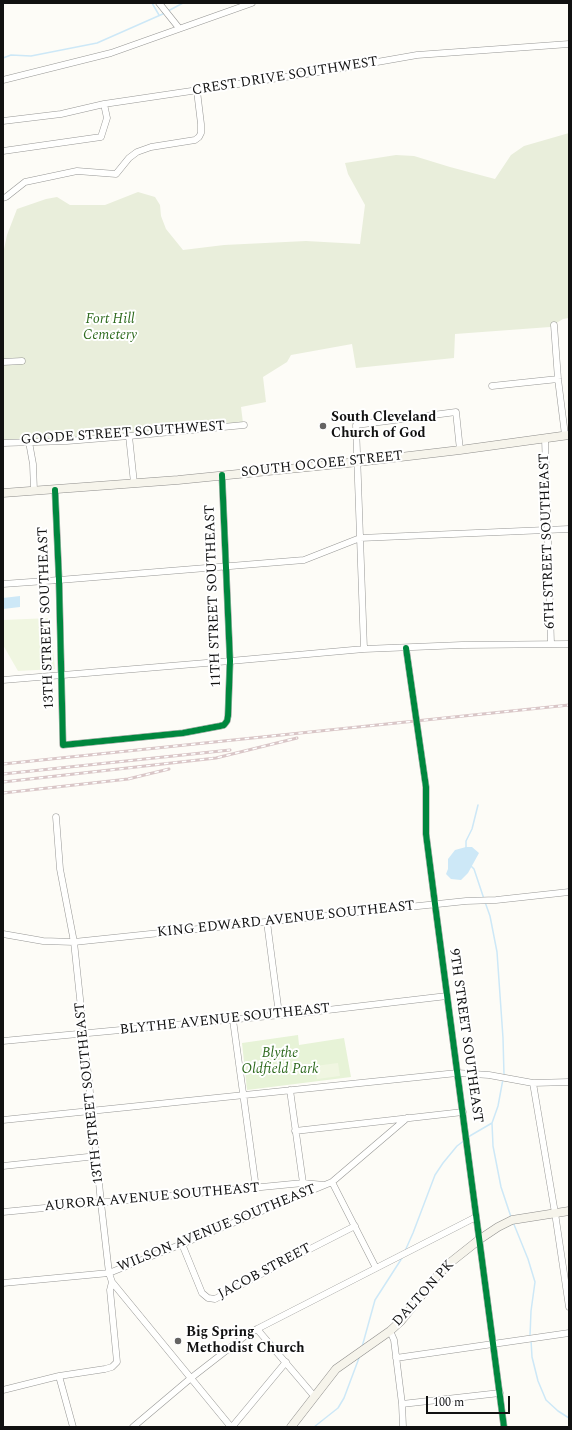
<!DOCTYPE html>
<html>
<head>
<meta charset="utf-8">
<style>
	body { margin:0 }
	#map { position:relative; width:572px; height:1430px; overflow:hidden; background:#fdfcf7; font-family:Spectral,serif }
	canvas { display:block }
	.frame { position:absolute; inset:0; border:4px solid #111; pointer-events:none }
	.scale { position:absolute; left:426px; top:1396px; width:84px; height:18px; box-sizing:border-box; border:2px solid #111; border-top:0; padding-left:5px; font-size:12px; line-height:14px; white-space:nowrap; color:#111; -webkit-text-stroke:3px #fff; paint-order:stroke }
</style>
</head>
<body>
<div id="map">
<canvas width="572" height="1430"></canvas>
<div class="frame"></div>
<div class="scale">100 m</div>
</div>
<script>
const ctx = document.querySelector('canvas').getContext('2d');
ctx.lineJoin = 'round';
function fill(path, color) { ctx.fillStyle = color; ctx.fill(path, 'evenodd'); }
const poly = rows => new Path2D(rows.map(r => 'M' + r).join(''));
function strokePath(path, color, width, dash) { ctx.strokeStyle = color; ctx.lineWidth = width; ctx.lineCap = dash ? 'butt' : 'round'; ctx.setLineDash(dash || []); ctx.stroke(path); }
function drawText(font, color, halo, rows, align = 'center') {
  ctx.font = font + ' Spectral,serif'; ctx.lineWidth = 4; ctx.setLineDash([]); ctx.textBaseline = 'middle'; ctx.strokeStyle = halo; ctx.fillStyle = color; for (const [text, x, y, turn = 0] of rows) {
    ctx.save(); ctx.translate(x, y); ctx.rotate((+turn || 0) * Math.PI / 180); ctx.textAlign = isNaN(turn) ? turn : align; if (halo) ctx.strokeText(text, 0, 0); ctx.fillText(text, 0, 0); ctx.restore();
  }
}
const green = poly([
	[298,1035,299,1045,344,1038,351,1077,247,1090,242,1043]
]);
const cemetery = poly([
	[569,133,569,318,563,319,550,327,455,334,454,358,356,368,352,344,291,355,287,362,263,377,266,402,241,407,243,423,67,439,3,440,3,254,7,235,17,209,46,199,57,197,70,205,105,205,138,192,155,197,160,205,161,216,166,229,183,250,224,245,306,241,360,244,365,205,348,174,345,163,396,155,414,156,450,167,495,179,511,155,524,146]
]);
const pitch = poly([
	[50,618,55,669,18,671,3,645,3,620],
	[338,1063,340,1076,317,1079,315,1066]
]);
const water = poly([
	[20,596,20,607,3,609,3,598],
	[466,847,472,847,479,853,468,873,461,880,451,879,446,874,448,869,448,859,455,850]
]);
const stream = poly([
	[152,3,159,15],
	[168,11,183,3],
	[3,58,11,55,31,56,97,43,165,13],
	[466,848,466,841,472,829,478,805],
	[471,866,474,869,484,899],
	[485,902,490,916,497,952,503,1038,504,1075],
	[503,1079,498,1106,492,1123,493,1146,501,1187,511,1217],
	[468,1137,492,1123],
	[513,1222,528,1259,535,1282,531,1311,530,1336],
	[405,1251,413,1233,435,1175,443,1163,457,1146,465,1140],
	[531,1340,532,1357,538,1381,546,1400,558,1411,569,1418],
	[362,1347,375,1300,402,1258],
	[314,1427,338,1408,344,1398,359,1358]
]);
const street = poly([
	[159,3,179,28],
	[3,80,111,53,252,3],
	[3,121,61,114,104,104,326,71,417,55,569,44],
	[3,151,101,137,107,118,104,104],
	[3,198,6,197,25,182,77,171,116,174,129,158,137,152,151,147,195,140,199,137,201,133,201,124,197,91],
	[554,325,558,379,565,435],
	[3,362,22,361],
	[492,386,558,379],
	[129,436,134,483],
	[545,438,551,644],
	[29,442,33,464,34,491],
	[3,443,67,441,129,436,244,425],
	[55,490,59,580,63,745,183,733,220,726,224,725,227,721,228,716,230,661,222,475],
	[3,584,59,580,304,560,360,538,569,529],
	[406,648,426,787,426,834,435,904,504,1427],
	[364,649,356,425,456,412,460,450],
	[3,680,230,661,364,649,462,645,569,644],
	[267,922,279,1014],
	[3,934,43,941,74,942,466,901,496,900,569,892],
	[233,1020,256,1188],
	[3,1041,302,1013,447,996],
	[533,1083,555,1213,569,1307],
	[290,1090,303,1183],
	[3,1120,457,1073,489,1075,533,1083,569,1082],
	[295,1131,463,1112],
	[3,1166,97,1156],
	[332,1182,376,1268],
	[3,1212,303,1183,324,1185],
	[182,1244,202,1293,208,1298,215,1299,265,1272,355,1226],
	[112,1282,231,1427],
	[3,1283,109,1273,182,1244,332,1182,407,1118],
	[257,1329,314,1396],
	[390,1331,394,1340,402,1404,403,1427],
	[396,1358,569,1333],
	[59,1376,73,1427],
	[3,1390,59,1376,105,1369,112,1367,117,1362,110,1290,112,1282,109,1273,101,1203,92,1111,74,942,60,869,56,817],
	[402,1404,500,1393],
	[133,1427,191,1378,245,1336,257,1329,476,1217],
	[232,1427,286,1362]
]);
const secondary = poly([
	[3,493,178,480,358,462,460,450,569,435],
	[291,1427,336,1369,390,1331,401,1321,437,1276,451,1262,480,1239,498,1227,512,1220,569,1211]
]);
const rail = poly([
	[3,764,569,705],
	[3,774,230,750],
	[3,782,216,758,297,738],
	[3,793,128,779,169,769]
]);
const cycleway = poly([
	[55,490,59,580,63,745,183,733,220,726,224,725,227,721,228,716,230,661,222,475],
	[406,648,426,787,426,834,435,904,504,1427]
]);
const markers = [
	[323,426,4,"#646362"],
	[178,1341,4,"#646362"]
];
const streetNames = [
	["CREST DRIVE SOUTHWEST",285,77,-9],
	["GOODE STREET SOUTHWEST",123,434,-4],
	["SOUTH OCOEE STREET",322,465,-6],
	["6TH STREET SOUTHEAST",548,541,-92],
	["11TH STREET SOUTHEAST",214,596,-92],
	["13TH STREET SOUTHEAST",47,618,-92],
	["KING EDWARD AVENUE SOUTHEAST",286,920,-6],
	["BLYTHE AVENUE SOUTHEAST",225,1020,-6],
	["9TH STREET SOUTHEAST",465,1036,82],
	["13TH STREET SOUTHEAST",90,1093,-96],
	["AURORA AVENUE SOUTHEAST",152,1198,-5],
	["WILSON AVENUE SOUTHEAST",217,1229,-22],
	["JACOB STREET",265,1272,-28],
	["DALTON PK",424,1294,-48]
];
const parkNames = [
	["Fort Hill",110,320],
	["Cemetery",110,336],
	["Blythe",280,1054],
	["Oldfield Park",280,1070]
];
const poiNames = [
	["South Cleveland",331,418],
	["Church of God",331,434],
	["Big Spring",186,1333],
	["Methodist Church",186,1349]
];
fill(green, '#e7f3d7');
fill(cemetery, '#e9eedb');
fill(pitch, '#f0f6e1');
fill(water, '#cde8f7');
strokePath(stream, '#cde8f7', 1.5);
strokePath(street, '#979795', 7);
strokePath(secondary, '#8e8d8b', 9);
strokePath(street, '#fffffe', 6);
strokePath(secondary, '#f6f4eb', 8);
strokePath(rail, '#d9c6c7', 3);
strokePath(rail, '#fff', 1.5, [4.5]);
strokePath(cycleway, '#00873e', 6);
for (const [x, y, r, color] of markers) { const dot = new Path2D(); dot.arc(x, y, r, 0, 2 * Math.PI); ctx.fillStyle = color; ctx.fill(dot); strokePath(dot, '#fff', 1.5); }
drawText('14px', '#111', '#fff', streetNames);
drawText('italic 14px', '#2f6b1f', '#fff', parkNames);
drawText('bold 14px', '#111', '#fff', poiNames, 'left');
</script>
</body>
</html>
